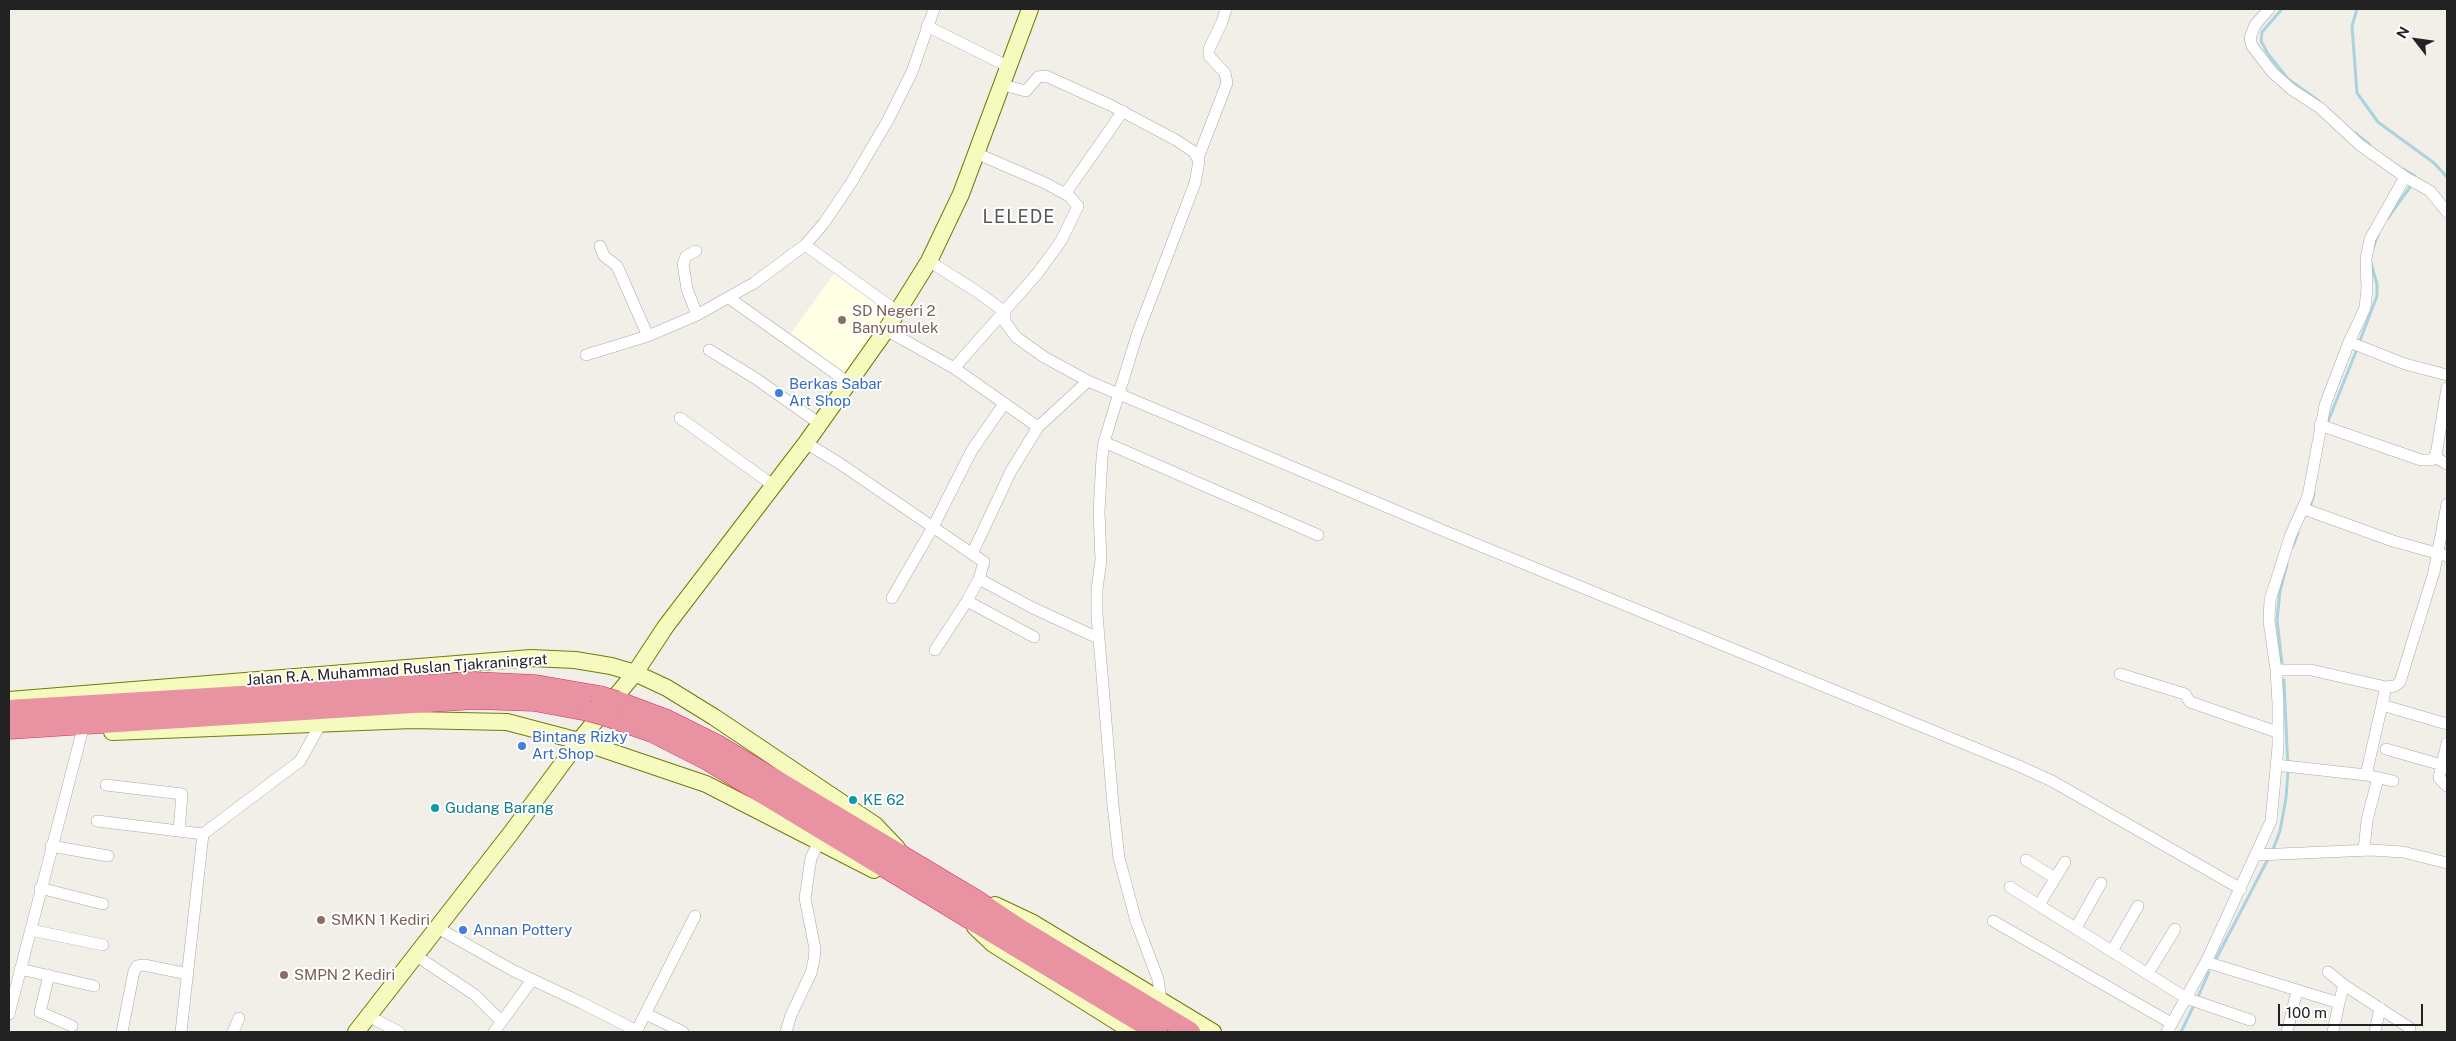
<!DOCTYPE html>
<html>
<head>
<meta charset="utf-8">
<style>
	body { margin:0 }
	#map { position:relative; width:2456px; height:1041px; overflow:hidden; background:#f2efe9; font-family:"Public Sans",sans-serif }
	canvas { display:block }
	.frame { position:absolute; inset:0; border:10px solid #222; pointer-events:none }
	.north { position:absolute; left:2391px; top:15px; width:50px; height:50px; -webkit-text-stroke:4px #fff; paint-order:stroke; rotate:300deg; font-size:14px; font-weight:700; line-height:20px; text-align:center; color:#222 }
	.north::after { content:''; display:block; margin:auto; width:18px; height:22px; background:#222; clip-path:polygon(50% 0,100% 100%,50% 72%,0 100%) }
	.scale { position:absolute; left:2278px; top:1004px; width:145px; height:22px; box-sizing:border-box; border:2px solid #222; border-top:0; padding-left:6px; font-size:15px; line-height:18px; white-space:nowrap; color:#222; -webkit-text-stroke:4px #fff; paint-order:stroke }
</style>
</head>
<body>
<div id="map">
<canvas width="2456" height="1041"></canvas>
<div class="frame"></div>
<div class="north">N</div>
<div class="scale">100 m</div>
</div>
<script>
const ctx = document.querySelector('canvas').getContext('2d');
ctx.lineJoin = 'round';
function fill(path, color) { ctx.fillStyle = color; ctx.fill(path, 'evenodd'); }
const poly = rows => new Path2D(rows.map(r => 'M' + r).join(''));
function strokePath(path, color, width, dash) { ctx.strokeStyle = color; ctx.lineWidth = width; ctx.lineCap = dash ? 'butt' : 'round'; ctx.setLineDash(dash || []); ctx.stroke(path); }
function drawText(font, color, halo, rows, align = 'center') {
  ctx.font = font + ' "Public Sans",sans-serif'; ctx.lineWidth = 4; ctx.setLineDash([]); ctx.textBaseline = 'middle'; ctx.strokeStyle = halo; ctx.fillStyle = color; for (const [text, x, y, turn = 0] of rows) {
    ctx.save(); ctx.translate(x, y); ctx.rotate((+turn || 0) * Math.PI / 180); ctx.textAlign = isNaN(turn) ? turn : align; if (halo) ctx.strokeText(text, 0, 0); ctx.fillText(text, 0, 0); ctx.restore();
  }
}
const education = poly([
	[839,267,894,308,846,374,791,333]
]);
const stream = poly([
	[2282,9,2262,32,2261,41,2268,54,2288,79,2319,101],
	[2357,9,2352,26,2357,93,2378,122,2434,163,2447,177],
	[2355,133,2370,145],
	[2403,169,2415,176],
	[2387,219,2413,183],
	[2373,248,2378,235],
	[2359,343,2377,296,2377,284,2371,263],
	[2327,424,2357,349],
	[2310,507,2314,494],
	[2293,546,2298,533],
	[2282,664,2277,620,2280,591,2287,564],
	[2272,852,2280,831,2286,798,2288,771,2284,680],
	[2216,959,2267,861],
	[2197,999,2209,972],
	[2181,1032,2194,1005]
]);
const street = poly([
	[2269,9,2255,25,2250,38,2252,46,2272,72,2291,89,2320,108,2360,145,2405,177,2430,191,2447,212],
	[927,26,1009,67],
	[1002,85,1026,91,1038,77,1046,76,1110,105,1176,140,1194,152,1199,161,1195,183,1137,335,1104,442,1102,458,1099,512,1101,560,1097,589,1097,615,1113,805,1119,858,1136,921,1158,979,1161,1000],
	[1198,158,1227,83,1225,73,1209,56,1209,49,1222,22,1226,9],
	[1065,194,1123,111],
	[805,245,898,312],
	[600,246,604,256,617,266,648,336],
	[696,251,686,256,683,264,687,289,697,315],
	[929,261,979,293,1005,312],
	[729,298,849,383],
	[1005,312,1005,322,1016,337,1044,357,1088,381,1449,533,2019,766,2052,781,2241,889],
	[886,330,954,368,1038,427],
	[2349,342,2405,364,2447,375],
	[709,350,755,378,820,424],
	[586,355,648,336,697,315,754,283,805,245,824,223,851,183,888,120,912,72,934,9],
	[954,368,1037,274,1061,241,1078,206,1069,196,1045,183,978,154],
	[2447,388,2436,455,2438,459,2447,464],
	[680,418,774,486],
	[2320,425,2421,460,2431,460,2436,455],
	[1104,442,1318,535],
	[806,443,839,463,984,562,979,579,967,601,935,650],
	[2304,509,2393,541,2447,556],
	[972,554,1011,471,1038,427,1088,381],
	[979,579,1033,608,1098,638],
	[892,598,933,527,972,450,1004,404],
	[967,601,1034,637],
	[2276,670,2311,670,2386,687,2395,686,2400,682,2434,572,2447,504],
	[2120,674,2185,694,2190,702,2277,732],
	[2382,705,2447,724],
	[2447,743,2439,778,2447,786],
	[2386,749,2442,765],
	[2276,765,2366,775,2393,781],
	[2366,775,2386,687],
	[106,785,182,794,179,831],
	[97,821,203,834],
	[51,846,108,856],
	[2364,850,2367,820,2378,778],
	[2257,855,2371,850,2403,852,2447,863],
	[2026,860,2055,878],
	[2010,887,2186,998,2250,1020],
	[40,888,103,904],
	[2039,905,2065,862],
	[1993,921,2171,1023],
	[436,927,514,971,582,1003,637,1031],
	[2076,928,2101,883],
	[31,930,103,945],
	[2112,951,2138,906],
	[415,955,475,995,501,1021],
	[2206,962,2339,1003,2344,985,2328,972],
	[20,969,94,986],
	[2148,973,2175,929],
	[49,975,40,1012,72,1026],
	[2344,985,2410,1028],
	[9,1014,82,732],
	[646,1014,683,1032],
	[368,1016,399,1032],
	[122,1032,134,971,137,966,144,965,188,974],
	[181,1032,203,834,300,761,321,723],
	[233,1032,239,1018],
	[494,1032,532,980],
	[636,1032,695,916],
	[786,1032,791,1015,811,973,814,960,815,949,805,898,811,858,819,842],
	[2167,1032,2206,962,2271,821,2278,747,2278,704,2276,670,2269,621,2270,600,2290,537,2308,496,2325,405,2349,342,2365,308,2367,288,2366,259,2370,239,2405,177],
	[2287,1032,2297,991],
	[2333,1032,2339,1003],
	[2375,1032,2380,1008]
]);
const secondary = poly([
	[9,700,531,658,575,660,611,666,635,673,667,688,714,717,875,825,897,848],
	[112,732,412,720,507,722,579,741,706,784,874,870],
	[995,905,1033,923,1213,1032],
	[975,927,993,944,1133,1032],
	[356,1032,511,833,579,741,635,673,666,626,806,443,886,330,929,261,961,194,1030,9]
]);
const highway = poly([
	[617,701,665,719,719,746,976,900,1018,928,1190,1032],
	[9,710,474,682,536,685,600,696],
	[609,717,652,732,709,761,1157,1032],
	[9,729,475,699,534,701,588,711]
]);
const highwayBridge = poly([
	[600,696,617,701],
	[588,711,609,717]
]);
const markers = [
	[842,320,5,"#8d6e63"],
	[779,393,5,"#3f7fe0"],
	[522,746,5,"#3f7fe0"],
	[853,800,5,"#0f9aa8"],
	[435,808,5,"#0f9aa8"],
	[321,920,5,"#8d6e63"],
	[463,930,5,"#3f7fe0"],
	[284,975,5,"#8d6e63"]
];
const educationNames = [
	["SD Negeri 2",852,311],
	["Banyumulek",852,328],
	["SMKN 1 Kediri",331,920],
	["SMPN 2 Kediri",294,975]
];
const shopNames = [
	["Berkas Sabar",789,384],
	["Art Shop",789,401],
	["Bintang Rizky",532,737],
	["Art Shop",532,754],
	["Annan Pottery",473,930]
];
const streetNames = [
	["Jalan R.A. Muhammad Ruslan Tjakraningrat",397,670,-4]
];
const cultureNames = [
	["KE 62",863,800],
	["Gudang Barang",445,808]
];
const quarterNames = [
	["LELEDE",1019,217]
];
fill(education, '#ffffe5');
strokePath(stream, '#aad3df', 3);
strokePath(street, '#a9a9a9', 12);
strokePath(secondary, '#707d05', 18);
strokePath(highway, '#dc2a67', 21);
strokePath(street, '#fff', 11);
strokePath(secondary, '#f7fabf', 16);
strokePath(highway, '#e892a2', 20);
strokePath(highwayBridge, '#dc2a67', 21, []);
strokePath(highwayBridge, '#e892a2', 20);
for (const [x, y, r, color] of markers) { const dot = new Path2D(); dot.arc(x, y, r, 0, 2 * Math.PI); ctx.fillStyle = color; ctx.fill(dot); strokePath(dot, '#fff', 2); }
drawText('15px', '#785e54', '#fff', educationNames, 'left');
drawText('15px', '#366cbe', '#fff', shopNames, 'left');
drawText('15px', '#222', '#fff', streetNames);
drawText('15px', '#0d838f', '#fff', cultureNames, 'left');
ctx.letterSpacing = '1px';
drawText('18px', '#555', '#fff', quarterNames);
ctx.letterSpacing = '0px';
</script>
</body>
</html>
